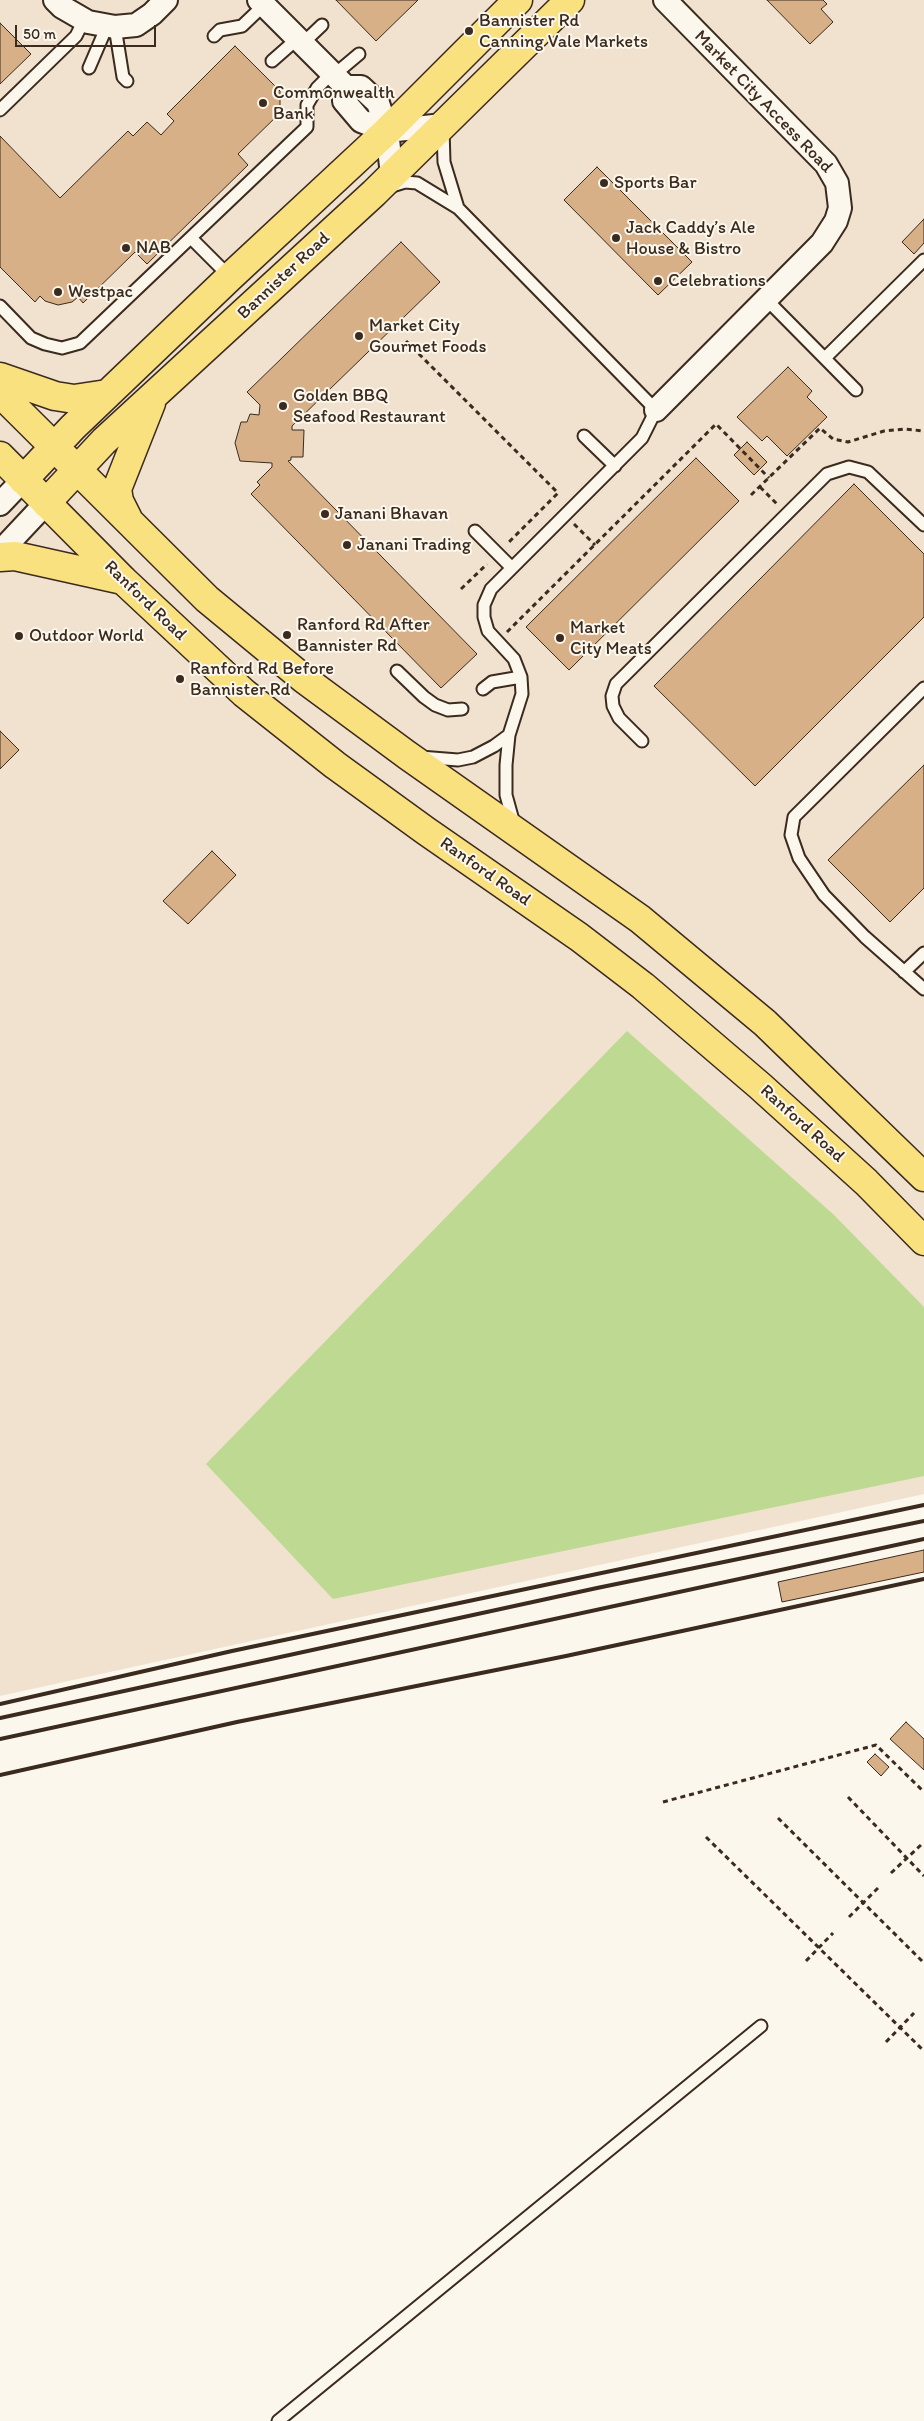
<!DOCTYPE html>
<html>
<head>
<meta charset="utf-8">
<style>
	body { margin:0 }
	#map { position:relative; width:924px; height:2421px; overflow:hidden; background:#fbf7ec; font-family:Itim,sans-serif }
	canvas { display:block }
	.scale { position:absolute; left:15px; top:25px; width:141px; height:22px; box-sizing:border-box; border:2px solid #3b2a1e; border-top:0; padding-left:6px; font-size:15px; line-height:18px; white-space:nowrap; color:#3b2a1e; -webkit-text-stroke:4px #fbf7ec; paint-order:stroke }
</style>
</head>
<body>
<div id="map">
<canvas width="924" height="2421"></canvas>
<div class="scale">50 m</div>
</div>
<script>
const ctx = document.querySelector('canvas').getContext('2d');
ctx.lineJoin = 'round';
function fill(path, color) { ctx.fillStyle = color; ctx.fill(path, 'evenodd'); }
const poly = rows => new Path2D(rows.map(r => 'M' + r).join(''));
function strokePath(path, color, width, dash) { ctx.strokeStyle = color; ctx.lineWidth = width; ctx.lineCap = dash ? 'butt' : 'round'; ctx.setLineDash(dash || []); ctx.stroke(path); }
function drawText(font, color, halo, rows, align = 'center') {
  ctx.font = font + ' Itim,sans-serif'; ctx.lineWidth = 4; ctx.setLineDash([]); ctx.textBaseline = 'middle'; ctx.strokeStyle = halo; ctx.fillStyle = color; for (const [text, x, y, turn = 0] of rows) {
    ctx.save(); ctx.translate(x, y); ctx.rotate((+turn || 0) * Math.PI / 180); ctx.textAlign = isNaN(turn) ? turn : align; if (halo) ctx.strokeText(text, 0, 0); ctx.fillText(text, 0, 0); ctx.restore();
  }
}
const built = poly([
	[0,0,924,0,924,1494,0,1696]
]);
const green = poly([
	[627,1031,834,1215,924,1307,924,1476,333,1599,206,1464]
]);
const building = poly([
	[336,0,418,0,376,41,336,0],
	[767,0,823,0,827,4,821,9,833,22,810,44,767,0],
	[0,23,31,54,0,84,0,23],
	[235,46,280,91,280,113,238,154,248,165,147,264,135,252,83,303,78,297,72,302,58,305,45,301,40,296,35,302,0,267,0,136,60,198,128,131,133,136,147,122,161,135,174,121,167,114,235,46],
	[597,167,692,262,658,295,564,200,597,167],
	[924,219,924,243,914,254,902,242,924,219],
	[401,242,440,282,292,426,292,430,304,430,303,457,291,457,291,460,288,461,477,654,441,688,251,494,260,485,257,482,272,467,272,463,240,461,235,443,241,422,247,422,250,414,259,415,260,405,247,392,401,242],
	[788,367,812,391,807,397,827,417,787,456,767,436,762,441,737,417,788,367],
	[747,442,767,462,754,475,734,455,747,442],
	[696,458,739,501,569,670,526,627,696,458],
	[854,484,924,554,924,617,755,786,654,686,854,484],
	[0,731,19,750,0,769,0,731],
	[924,765,924,888,890,922,828,860,924,765],
	[212,851,236,875,188,924,163,901,212,851],
	[924,1550,924,1572,782,1602,778,1582,924,1550],
	[906,1722,924,1739,924,1770,890,1739,906,1722],
	[875,1754,889,1767,881,1776,867,1762,875,1754]
]);
const path = poly([
	[406,341,558,493,507,544],
	[760,487,777,504],
	[751,495,820,428,833,439,848,442,884,431,905,429,924,431],
	[574,524,595,545],
	[461,589,487,564],
	[507,632,716,424,769,478],
	[848,1797,924,1876],
	[663,1802,876,1745,924,1792],
	[778,1818,924,1963],
	[706,1837,924,2051],
	[891,1873,922,1844],
	[849,1917,878,1888],
	[806,1961,833,1933],
	[886,2042,914,2013]
]);
const service = poly([
	[115,27,123,77,127,81],
	[214,36,220,30,242,26,264,5],
	[302,44,322,25],
	[272,61,297,39],
	[89,68,107,26],
	[334,75,359,54],
	[0,110,76,36,84,20],
	[443,129,444,162,458,208],
	[392,186,405,182,417,183,458,208,656,410,642,438,491,589,484,605,484,617,488,631,514,659,521,677,522,694,509,735,506,765,506,795,514,824],
	[191,238,230,277],
	[766,299,856,390],
	[0,306,31,338,45,344,62,348,80,343,307,127,307,105,317,88,332,73],
	[825,358,924,260],
	[584,436,615,466],
	[475,531,512,568],
	[397,671,424,697,435,705,448,710,462,709],
	[924,688,794,817,791,835,799,858,824,895,865,937,924,989],
	[483,689,492,682,521,677],
	[642,741,619,718,613,706,612,696,616,684,827,474,849,467,868,472,924,525],
	[420,757,458,760,473,757,494,746,509,735],
	[904,972,924,953],
	[278,2421,761,2026]
]);
const minor = poly([
	[55,0,62,7,88,22,115,27,136,25,152,14,166,0],
	[259,0,346,87,361,87,378,103,387,131,392,175],
	[346,87,344,101,361,121,387,131,443,125],
	[656,410,822,243,836,221,840,208,837,183,826,164,665,0],
	[0,504,23,480],
	[0,552,46,503]
]);
const primary = poly([
	[0,377,55,396,74,399,107,394],
	[0,393,207,599,304,679,407,755,640,919,765,1023,924,1177],
	[0,456,123,580,244,693,335,765,426,831,579,937,643,986,760,1086,866,1182,924,1241],
	[23,480,73,427,230,277,387,131,518,0],
	[46,503,104,441,374,193,570,0],
	[129,521,119,501,117,489,151,403],
	[0,557,15,556,123,580]
]);
const rail = poly([
	[0,1704,232,1651,924,1505],
	[0,1718,597,1588,924,1521],
	[0,1739,924,1539],
	[0,1775,237,1722,566,1656,924,1579]
]);
const markers = [
	[469,31,5,"#3b2a1e"],
	[263,103,5,"#3b2a1e"],
	[604,183,5,"#3b2a1e"],
	[616,238,5,"#3b2a1e"],
	[126,248,5,"#3b2a1e"],
	[658,281,5,"#3b2a1e"],
	[58,292,5,"#3b2a1e"],
	[359,336,5,"#3b2a1e"],
	[283,406,5,"#3b2a1e"],
	[325,514,5,"#3b2a1e"],
	[347,545,5,"#3b2a1e"],
	[287,635,5,"#3b2a1e"],
	[19,636,5,"#3b2a1e"],
	[560,638,5,"#3b2a1e"],
	[180,679,5,"#3b2a1e"]
];
const poiNames = [
	["Bannister Rd",479,21],
	["Canning Vale Markets",479,42],
	["Commonwealth",273,93],
	["Bank",273,114],
	["Sports Bar",614,183],
	["Jack Caddy’s Ale",626,228],
	["House & Bistro",626,249],
	["NAB",136,248],
	["Celebrations",668,281],
	["Westpac",68,292],
	["Market City",369,326],
	["Gourmet Foods",369,347],
	["Golden BBQ",293,396],
	["Seafood Restaurant",293,417],
	["Janani Bhavan",335,514],
	["Janani Trading",357,545],
	["Ranford Rd After",297,625],
	["Bannister Rd",297,646],
	["Market",570,628],
	["City Meats",570,649],
	["Outdoor World",29,636],
	["Ranford Rd Before",190,669],
	["Bannister Rd",190,690]
];
const streetNames = [
	["Market City Access Road",763,102,46],
	["Bannister Road",284,276,-43],
	["Ranford Road",145,601,44],
	["Ranford Road",485,872,35],
	["Ranford Road",802,1124,42]
];
fill(built, '#f0e2ce');
fill(green, '#bed991');
fill(building, '#d7b088');
strokePath(building, '#3b2a1e', 1);
strokePath(service, '#3b2a1e', 15);
strokePath(minor, '#3b2a1e', 26);
strokePath(primary, '#3b2a1e', 31);
strokePath(path, '#3b2a1e', 3, [5, 4]);
strokePath(service, '#fbf7ec', 11);
strokePath(minor, '#fbf7ec', 22);
strokePath(primary, '#fae180', 28);
strokePath(rail, '#3b2a1e', 4);
for (const [x, y, r, color] of markers) { const dot = new Path2D(); dot.arc(x, y, r, 0, 2 * Math.PI); ctx.fillStyle = color; ctx.fill(dot); strokePath(dot, '#fbf7ec', 2); }
drawText('18px', '#3b2a1e', '#fbf7ec', poiNames, 'left');
drawText('18px', '#3b2a1e', '#fbf7ec', streetNames);
</script>
</body>
</html>
